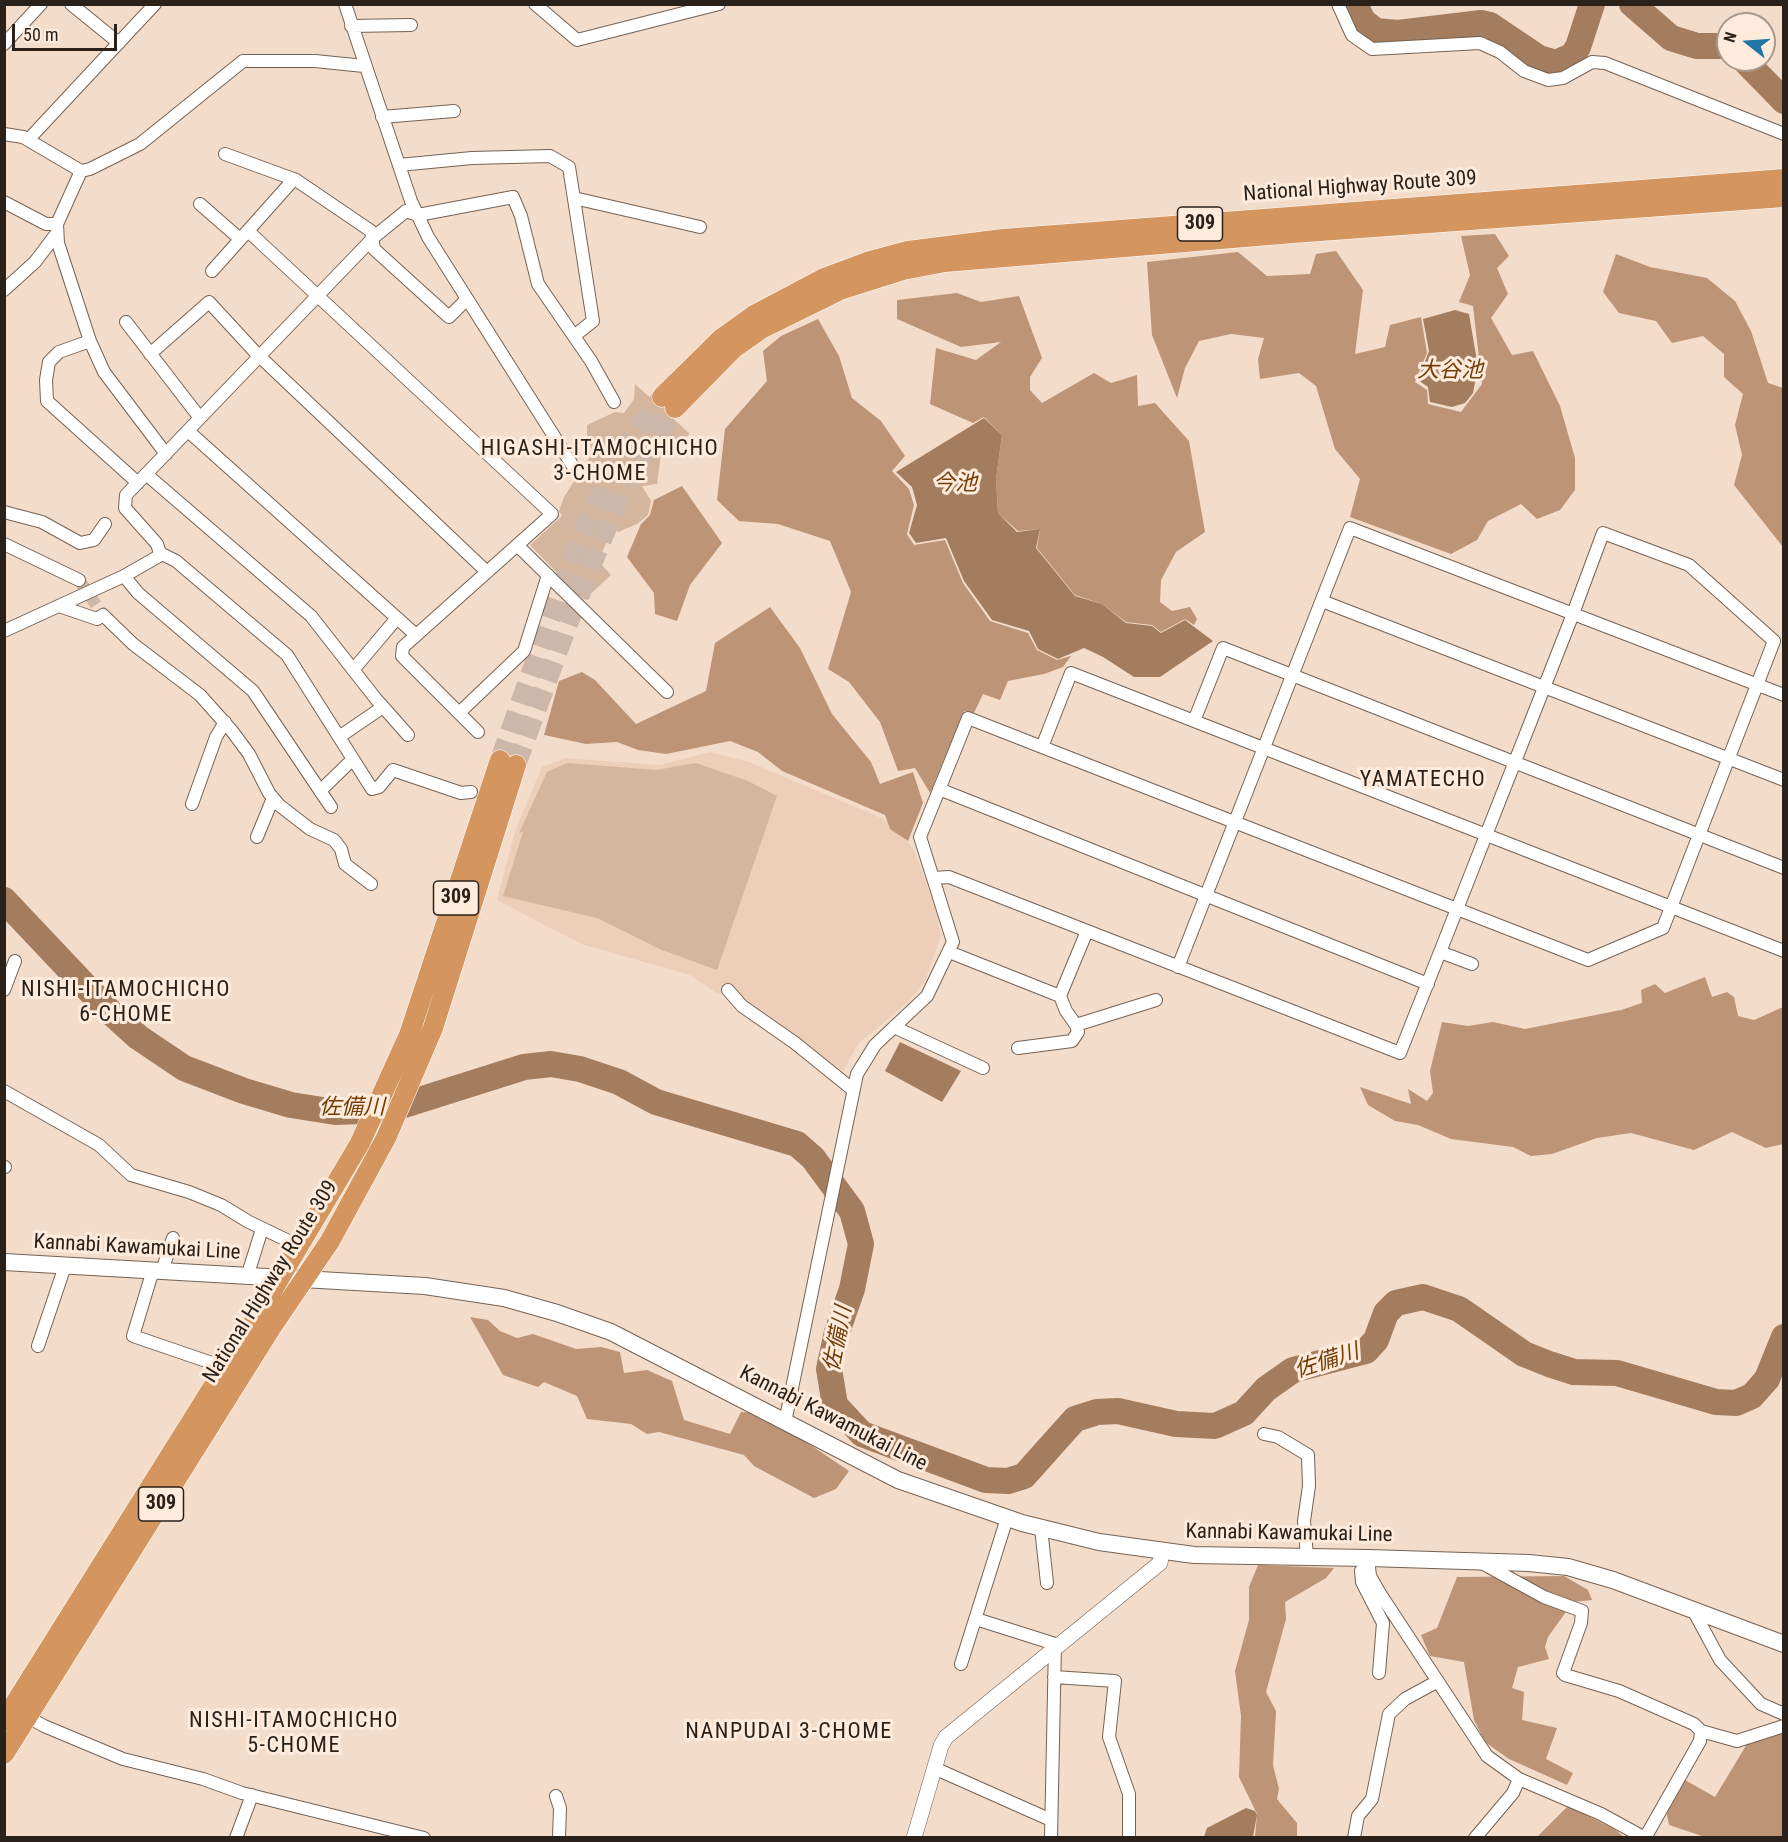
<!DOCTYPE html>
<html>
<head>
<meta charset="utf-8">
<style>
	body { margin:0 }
	#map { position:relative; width:1788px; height:1842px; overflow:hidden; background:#f4dccb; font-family:"Roboto Condensed",sans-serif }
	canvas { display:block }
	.frame { position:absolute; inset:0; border:6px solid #2a211b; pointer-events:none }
	.north { position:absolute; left:1716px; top:12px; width:60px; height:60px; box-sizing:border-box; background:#feebdc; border:2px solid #a99a8f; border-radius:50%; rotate:287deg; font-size:16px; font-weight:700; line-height:24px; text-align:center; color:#2a211b }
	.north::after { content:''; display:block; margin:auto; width:21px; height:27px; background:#2076a6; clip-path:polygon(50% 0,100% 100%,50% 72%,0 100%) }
	.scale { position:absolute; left:12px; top:24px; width:105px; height:27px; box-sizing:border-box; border:3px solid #2a211b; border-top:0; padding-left:8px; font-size:18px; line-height:21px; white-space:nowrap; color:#2a211b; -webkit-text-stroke:4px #feebdc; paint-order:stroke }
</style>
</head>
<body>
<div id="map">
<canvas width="1788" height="1842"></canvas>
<div class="frame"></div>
<div class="north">N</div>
<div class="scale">50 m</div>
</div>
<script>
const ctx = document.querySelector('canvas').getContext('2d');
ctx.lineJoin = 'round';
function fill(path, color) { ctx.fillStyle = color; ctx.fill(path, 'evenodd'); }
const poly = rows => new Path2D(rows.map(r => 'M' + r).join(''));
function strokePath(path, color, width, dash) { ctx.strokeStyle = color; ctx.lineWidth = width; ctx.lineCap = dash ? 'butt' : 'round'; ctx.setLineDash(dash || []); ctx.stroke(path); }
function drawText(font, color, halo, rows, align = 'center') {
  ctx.font = font + ' "Roboto Condensed","Noto Sans JP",sans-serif'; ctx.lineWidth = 6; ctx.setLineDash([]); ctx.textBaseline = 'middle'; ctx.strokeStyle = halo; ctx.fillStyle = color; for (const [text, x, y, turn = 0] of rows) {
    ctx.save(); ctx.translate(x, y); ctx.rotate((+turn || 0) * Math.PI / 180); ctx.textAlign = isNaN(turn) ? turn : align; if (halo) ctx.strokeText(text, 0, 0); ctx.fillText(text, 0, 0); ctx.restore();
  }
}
const built = poly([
	[710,752,749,762,884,819,913,848,935,907,941,936,925,981,910,1000,858,1044,843,1071,739,999,715,992,690,975,581,944,497,900,515,831,542,767,565,758,660,765]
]);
const green = poly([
	[635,384,690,434,661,453,657,484,642,486,651,501,648,515,637,524,618,532,613,528,598,561,611,575,584,600,530,545,562,516,559,511,564,497,593,452,587,438,587,425,615,412,624,413,634,399],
	[567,763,656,770,696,763,748,781,777,796,717,970,662,950,597,918,503,896,523,832,519,833,547,772]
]);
const forest = poly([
	[1495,234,1509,256,1497,268,1508,294,1491,318,1512,355,1533,351,1560,406,1575,458,1575,490,1560,510,1537,519,1521,504,1488,521,1477,540,1451,554,1350,517,1360,479,1335,449,1316,386,1299,373,1260,379,1258,359,1264,338,1231,334,1199,341,1185,368,1177,398,1152,335,1147,262,1238,252,1267,276,1310,274,1316,254,1336,251,1363,290,1355,354,1385,347,1390,325,1421,317,1427,353,1415,382,1427,390,1428,404,1461,412,1482,384,1473,306,1459,302,1470,275,1461,236],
	[1616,254,1650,267,1707,278,1735,301,1751,331,1768,383,1783,388,1783,547,1734,485,1742,455,1735,425,1743,394,1724,377,1724,354,1703,336,1672,343,1656,321,1619,313,1603,292],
	[957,293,981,302,1019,296,1042,358,1030,377,1030,390,1042,403,1094,373,1111,383,1137,375,1138,406,1155,403,1189,441,1205,532,1176,552,1161,580,1160,602,1172,611,1190,607,1197,619,1194,625,1185,619,1161,632,1152,625,1126,622,1102,604,1075,595,1037,548,1040,529,1018,531,998,513,996,479,1002,435,984,417,973,423,930,404,936,348,976,360,1001,342,961,347,897,319,897,300],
	[818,319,839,356,852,398,881,421,905,456,892,471,909,489,914,505,907,534,914,545,945,540,963,583,990,621,1028,633,1037,650,1057,660,1071,656,1063,667,1044,674,1008,681,1000,700,983,694,974,713,964,711,930,793,915,768,898,771,880,722,849,682,828,669,851,592,830,541,778,524,739,521,717,500,725,429,767,381,763,351,781,336],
	[682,486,722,543,690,585,677,621,655,614,654,593,627,557,641,524,650,515,654,500],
	[770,607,800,648,832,714,871,762,880,784,913,772,923,803,908,841,890,829,885,815,782,771,758,752,730,741,666,754,638,750,617,742,586,744,544,735,559,681,582,672,595,680,636,724,706,691,715,643],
	[1705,977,1712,997,1727,992,1734,997,1738,1016,1754,1020,1783,1007,1783,1144,1766,1148,1732,1132,1694,1150,1631,1133,1597,1138,1552,1154,1531,1156,1513,1147,1451,1139,1418,1125,1395,1121,1368,1105,1360,1087,1411,1104,1408,1089,1427,1101,1433,1093,1430,1071,1442,1022,1468,1026,1493,1022,1525,1029,1621,1010,1642,1003,1641,990,1655,984,1665,993],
	[470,1317,488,1320,500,1331,517,1338,533,1334,576,1349,601,1347,620,1352,624,1373,647,1370,672,1381,684,1420,730,1434,741,1412,758,1413,784,1427,849,1471,836,1489,814,1498,754,1466,744,1455,659,1432,647,1434,631,1424,587,1419,577,1396,544,1382,538,1387,503,1375],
	[1258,1565,1334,1568,1326,1578,1285,1602,1286,1619,1266,1692,1276,1711,1273,1765,1279,1789,1277,1799,1297,1823,1297,1837,1255,1837,1257,1814,1239,1777,1241,1716,1235,1671,1249,1620,1249,1587],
	[1564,1576,1588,1590,1592,1600,1573,1602,1548,1637,1545,1647,1549,1659,1518,1667,1512,1688,1524,1692,1522,1720,1557,1728,1546,1759,1573,1773,1567,1785,1509,1759,1485,1742,1474,1720,1464,1662,1430,1656,1421,1635,1437,1628,1457,1577],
	[1783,1729,1783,1837,1705,1837,1669,1825,1666,1810,1685,1780,1715,1797,1747,1744],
	[1568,1806,1614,1829,1624,1837,1536,1838]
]);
const water = poly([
	[1455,310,1469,314,1478,367,1473,393,1465,403,1452,407,1430,402,1428,387,1418,380,1429,351,1423,319],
	[984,418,1002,435,996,479,998,513,1017,532,1040,529,1036,548,1075,596,1102,604,1126,623,1152,626,1161,633,1185,620,1213,641,1160,677,1134,677,1103,657,1084,648,1058,659,1038,649,1029,631,992,620,964,581,946,538,916,543,909,533,917,505,912,487,896,472],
	[900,1042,961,1071,942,1102,885,1071],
	[1246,1808,1255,1811,1257,1815,1253,1837,1204,1837,1207,1828]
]);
const river = poly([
	[1355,4,1363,21,1376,31,1398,33,1481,23,1490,25,1539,58,1556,63,1572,56,1578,47,1592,4],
	[1632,4,1671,38,1697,46,1728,46],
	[1744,60,1784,101],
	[4,900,106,1008,138,1037,184,1068,244,1091,291,1105,335,1112,388,1110,524,1067,551,1064,580,1069,619,1082,656,1102,797,1144,813,1158,852,1211,861,1244,852,1289,837,1332,829,1369,835,1405,862,1434,986,1480,1008,1481,1024,1476,1075,1419,1097,1412,1118,1411,1176,1424,1215,1426,1244,1413,1266,1389,1293,1370,1366,1351,1376,1340,1386,1313,1396,1303,1423,1297,1459,1309,1524,1354,1549,1364,1574,1372,1617,1373,1716,1402,1736,1403,1752,1396,1767,1379,1784,1337]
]);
const minorTunnel = poly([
	[79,580,103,615]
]);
const trunkTunnel = poly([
	[500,760,579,538,606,481,639,427,662,397],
	[516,765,568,624,616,505,642,457,675,408]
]);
const minor = poly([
	[71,4,119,43],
	[345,4,411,201,428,237,576,471],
	[535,4,577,40,719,4],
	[1338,4,1352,35,1372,49,1480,43,1500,52,1524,71,1548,80,1563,78,1592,62,1605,63,1784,134],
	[351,26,411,25],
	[4,44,41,4],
	[382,117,454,111],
	[4,134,23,137,81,171,90,169,140,144,243,61,315,61,364,66],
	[28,140,155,4],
	[225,154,296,180,371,231,374,249,449,317,467,299],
	[399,165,472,158,550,156,569,167,593,321,574,336],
	[81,171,57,224,58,243,90,341,104,372,166,454],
	[574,198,700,227],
	[4,202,46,224,57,224],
	[200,204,240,239],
	[248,231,552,514,403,647,402,656,478,732],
	[212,271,294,179],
	[4,290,35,262,57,233],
	[126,322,200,418],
	[90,341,59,352,49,362,46,380,47,401,138,483],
	[150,354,209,302,256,353,487,572],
	[188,431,416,635],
	[146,474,311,616,376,699,408,735],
	[4,512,42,522,80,543,94,540,105,524],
	[4,544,79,580],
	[517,545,667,692],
	[124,576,138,593,253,691,331,807],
	[1322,601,1784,780],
	[59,606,97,619,103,615,133,644,200,695,232,731,249,754,269,793,279,805,310,829,334,840,341,849,345,864,371,884],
	[4,631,124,576,159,556,160,553],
	[353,670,397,618],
	[459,713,524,651,548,575],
	[1194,721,1223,648,1784,868],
	[339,737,383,707],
	[1042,747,1071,673,1784,951],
	[939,789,1428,984],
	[320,791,353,759],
	[471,792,461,793,393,770,379,787,372,789,287,655,176,561,160,553,157,544,125,508,126,495,374,237,406,211,418,215,513,197,521,216,538,284,591,361,614,402],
	[192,804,216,737,225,722],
	[257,837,273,798],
	[949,952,1060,996],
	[1440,952,1472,964],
	[1178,967,1350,528,1784,695],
	[4,990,15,961],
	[728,990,742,1006,795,1043,852,1089],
	[1076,1025,1156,1000],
	[894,1027,983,1068],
	[1018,1048,1072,1041,1078,1032,1076,1025,1066,1011,1060,996,1087,931],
	[4,1091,99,1145,131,1175,189,1192,221,1205,249,1222,299,1246],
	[4,1167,5,1167],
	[153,1270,133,1336,212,1363],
	[162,1271,173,1238],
	[247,1277,262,1229],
	[38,1346,65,1266],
	[785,1422,857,1074,875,1045,927,996,953,942,933,878,920,837,968,718,1042,747,1457,909,1588,960,1663,928,1774,641,1689,565,1603,533,1571,619,1457,909,1440,952,1400,1053,949,877,933,878],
	[1264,1434,1278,1437,1308,1455,1309,1486,1304,1521,1307,1556],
	[1041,1528,1047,1583],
	[1368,1558,1370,1576,1379,1592,1487,1756,1519,1779,1601,1814,1645,1838],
	[1482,1563,1544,1597,1582,1611,1581,1623,1563,1673,1565,1675,1619,1691,1694,1724,1701,1731,1737,1741,1784,1726],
	[1368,1569,1361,1571,1362,1582,1383,1623,1379,1673],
	[1693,1610,1720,1660,1761,1704,1784,1714],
	[976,1619,1055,1644,1051,1838],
	[961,1664,1007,1518],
	[1054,1677,1115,1681,1109,1737,1129,1794,1129,1838],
	[28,1717,44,1726,123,1759,203,1779,242,1793,424,1838],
	[934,1768,1051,1820],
	[556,1796,560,1808,559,1838],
	[236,1838,252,1795],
	[1354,1838,1358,1816,1372,1799,1389,1714,1405,1699,1438,1681],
	[1475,1838,1513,1793,1519,1779],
	[1645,1838,1700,1741,1701,1731]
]);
const tertiary = poly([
	[914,1838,941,1746,946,1737,1160,1563,1162,1552]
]);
const secondary = poly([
	[4,1262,425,1286,504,1298,557,1313,611,1332,898,1480,1022,1523,1099,1542,1194,1555,1368,1558,1529,1563,1568,1567,1613,1580,1784,1644]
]);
const trunk = poly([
	[662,397,721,339,756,314,824,278,867,262,908,251,1003,239,1784,179],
	[675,408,734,348,761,329,840,290,903,270,945,262,1293,233,1784,197],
	[4,1721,253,1323,360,1143,409,1035,500,760],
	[4,1754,271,1328,330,1241,386,1138,433,1028,516,765]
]);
const shields = [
	[1200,224,45],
	[456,898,45],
	[161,1504,45]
];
const shieldNames = [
	["309",1200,224],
	["309",456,898],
	["309",161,1504]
];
const streetNames = [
	["National Highway Route 309",1360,187,-4],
	["Kannabi Kawamukai Line",137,1248,3],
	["National Highway Route 309",271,1282,-58],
	["Kannabi Kawamukai Line",833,1419,27],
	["Kannabi Kawamukai Line",1289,1534,1]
];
const waterNames = [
	["大谷池",1450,371],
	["今池",955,484],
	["佐備川",352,1108],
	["佐備川",839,1339,-79],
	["佐備川",1327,1362,-18]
];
const neighbourhoodNames = [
	["HIGASHI-ITAMOCHICHO",600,449],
	["3-CHOME",600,474],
	["YAMATECHO",1423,780],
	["NISHI-ITAMOCHICHO",126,990],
	["6-CHOME",126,1015],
	["NISHI-ITAMOCHICHO",294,1721],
	["5-CHOME",294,1746],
	["NANPUDAI 3-CHOME",789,1732]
];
fill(built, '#ecceb9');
fill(green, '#d4b59d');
fill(forest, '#bd9475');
fill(water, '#a47d5e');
strokePath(river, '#a47d5e', 26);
strokePath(minorTunnel, '#ccb7a8', 12, [12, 6]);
strokePath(trunkTunnel, '#ccb7a8', 20, [20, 10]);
strokePath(minor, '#766252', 14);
strokePath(tertiary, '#766252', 16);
strokePath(secondary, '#766252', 18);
strokePath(trunk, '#fff', 21);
strokePath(minor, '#fff', 12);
strokePath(tertiary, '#fff', 15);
strokePath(secondary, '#fff', 16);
strokePath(trunk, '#d4965e', 20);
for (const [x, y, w] of shields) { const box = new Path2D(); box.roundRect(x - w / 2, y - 17, w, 34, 4.5); ctx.fillStyle = '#feebdc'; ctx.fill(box); strokePath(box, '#2a211b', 1.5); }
drawText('bold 20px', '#2a211b', null, shieldNames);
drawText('21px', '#2a211b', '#feebdc', streetNames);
drawText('italic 22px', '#733f09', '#feebdc', waterNames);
ctx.letterSpacing = '1.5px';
drawText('22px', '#2a211b', '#feebdc', neighbourhoodNames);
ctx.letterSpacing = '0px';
</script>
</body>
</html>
